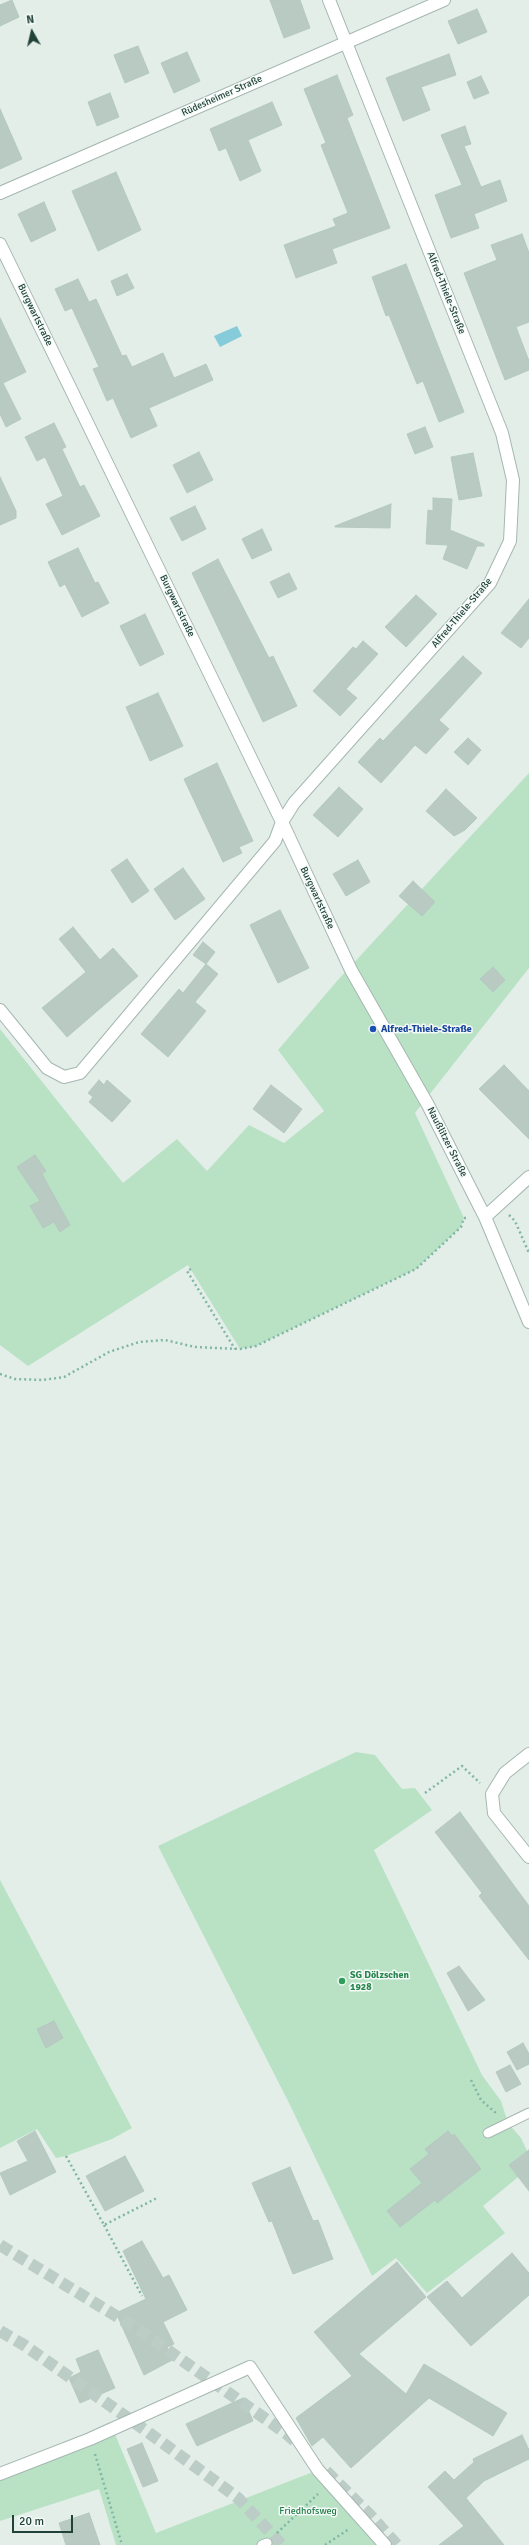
<!DOCTYPE html>
<html>
<head>
<meta charset="utf-8">
<style>
	body { margin:0 }
	#map { position:relative; width:529px; height:2545px; overflow:hidden; background:#e3eee9; font-family:Signika,sans-serif }
	canvas { display:block }
	.north { position:absolute; left:12px; top:12px; width:40px; height:40px; -webkit-text-stroke:3px #f4faf7; paint-order:stroke; rotate:352deg; font-size:11px; font-weight:700; line-height:16px; text-align:center; color:#204239 }
	.north::after { content:''; display:block; margin:auto; width:14px; height:18px; background:#204239; clip-path:polygon(50% 0,100% 100%,50% 72%,0 100%) }
	.scale { position:absolute; left:12px; top:2515px; width:61px; height:18px; box-sizing:border-box; border:2px solid #204239; border-top:0; padding-left:5px; font-size:12px; line-height:14px; white-space:nowrap; color:#204239; -webkit-text-stroke:3px #f4faf7; paint-order:stroke }
</style>
</head>
<body>
<div id="map">
<canvas width="529" height="2545"></canvas>
<div class="north">N</div>
<div class="scale">20 m</div>
</div>
<script>
const ctx = document.querySelector('canvas').getContext('2d');
ctx.lineJoin = 'round';
function fill(path, color) { ctx.fillStyle = color; ctx.fill(path, 'evenodd'); }
const poly = rows => new Path2D(rows.map(r => 'M' + r).join(''));
function strokePath(path, color, width, dash) { ctx.strokeStyle = color; ctx.lineWidth = width; ctx.lineCap = dash ? 'butt' : 'round'; ctx.setLineDash(dash || []); ctx.stroke(path); }
function drawText(font, color, halo, rows, align = 'center') {
  ctx.font = font + ' Signika,sans-serif'; ctx.lineWidth = 3; ctx.setLineDash([]); ctx.textBaseline = 'middle'; ctx.strokeStyle = halo; ctx.fillStyle = color; for (const [text, x, y, turn = 0] of rows) {
    ctx.save(); ctx.translate(x, y); ctx.rotate((+turn || 0) * Math.PI / 180); ctx.textAlign = isNaN(turn) ? turn : align; if (halo) ctx.strokeText(text, 0, 0); ctx.fillText(text, 0, 0); ctx.restore();
  }
}
const green = poly([
	[529,773,529,968,415,1113,464,1218,461,1227,416,1269,256,1346,240,1349,188,1265,28,1366,0,1345,0,1029,123,1183,177,1139,207,1171,249,1125,284,1143,324,1111,278,1050,337,981],
	[356,1752,375,1755,402,1789,415,1788,432,1810,374,1850,482,2075,501,2101,508,2123,521,2138,529,2155,529,2168,483,2206,505,2233,427,2293,396,2258,372,2276,289,2103,158,1846],
	[0,1880,132,2128,112,2139,66,2156,56,2158,37,2129,0,2148],
	[110,2422,156,2533,318,2470,385,2545,116,2545,99,2489,0,2521,0,2468,65,2443]
]);
const water = poly([
	[237,326,242,336,220,347,214,336]
]);
const building = poly([
	[12,0,19,17,0,26,0,5,12,0],
	[270,0,300,0,310,28,284,38,270,0],
	[477,9,487,32,458,44,448,21,477,9],
	[138,46,149,73,125,83,114,55,138,46],
	[187,52,200,81,174,93,161,63,187,52],
	[449,54,456,75,421,87,430,110,403,121,386,78,449,54],
	[337,75,353,115,347,118,390,228,332,249,337,263,296,278,284,245,336,226,333,219,348,213,321,145,326,143,304,89,337,75],
	[481,76,489,93,474,99,467,82,481,76],
	[110,93,119,117,97,126,88,102,110,93],
	[272,102,282,125,248,140,261,171,240,181,226,148,219,151,210,129,272,102],
	[0,109,22,159,0,169,0,109],
	[465,126,471,144,464,146,481,187,500,180,507,201,474,214,479,228,451,238,435,195,462,185,441,135,465,126],
	[116,172,141,230,98,251,72,191,116,172],
	[44,202,56,230,31,242,18,214,44,202],
	[522,234,529,253,529,322,516,327,529,361,529,370,505,380,464,273,497,260,491,245,522,234],
	[406,264,464,412,439,422,423,381,417,384,389,315,386,316,372,277,406,264],
	[127,274,134,288,117,296,111,281,127,274],
	[78,279,89,302,96,299,122,356,126,355,132,367,163,353,174,378,206,364,213,380,149,408,157,426,131,438,113,398,107,401,93,369,99,367,72,308,65,311,55,289,78,279],
	[0,318,26,372,3,383,21,419,6,427,0,414,0,318],
	[54,423,66,447,62,449,80,487,84,485,100,516,62,535,46,504,63,496,45,457,37,461,25,437,54,423],
	[425,427,433,447,415,454,407,434,425,427],
	[199,452,213,480,187,493,173,465,199,452],
	[473,453,482,496,459,500,451,457,473,453],
	[0,477,16,511,16,518,0,525,0,477],
	[433,498,452,499,450,530,484,544,484,546,477,546,467,569,443,559,448,545,426,544,428,510,433,511,433,498],
	[391,504,390,528,335,527,335,526,391,504],
	[195,506,206,529,182,541,170,518,195,506],
	[262,529,272,550,252,559,242,539,262,529],
	[78,548,95,583,98,582,109,603,82,617,65,584,60,587,48,562,78,548],
	[218,559,269,658,273,656,297,706,263,722,192,573,218,559],
	[289,573,297,589,278,598,270,582,289,573],
	[416,595,437,614,406,647,385,627,416,595],
	[529,599,529,638,521,648,501,633,529,599],
	[145,614,164,654,140,666,120,626,145,614],
	[363,641,378,654,346,689,357,698,340,716,313,691,353,647,356,649,363,641],
	[463,656,482,673,439,720,449,729,426,754,415,745,381,783,358,762,380,738,383,741,463,656],
	[158,693,183,746,150,761,126,707,158,693],
	[468,738,481,750,468,765,454,752,468,738],
	[217,763,253,841,239,847,242,853,223,862,184,779,217,763],
	[339,787,363,809,338,837,313,815,339,787],
	[446,789,477,818,465,830,454,836,426,811,446,789],
	[127,859,149,891,132,903,111,870,127,859],
	[358,860,370,882,346,896,333,874,358,860],
	[183,868,205,899,175,920,154,889,183,868],
	[413,881,435,902,422,916,399,896,413,881],
	[280,910,309,968,278,983,250,925,280,910],
	[73,927,100,960,113,948,138,976,67,1037,42,1008,86,972,59,939,73,927],
	[203,942,215,952,206,964,193,955,203,942],
	[206,964,218,974,195,1002,206,1011,168,1057,141,1034,179,989,183,993,206,964],
	[493,967,505,980,493,992,480,979,493,967],
	[504,1065,529,1091,529,1139,479,1089,504,1065],
	[99,1080,104,1085,107,1080,131,1101,112,1122,89,1102,93,1097,88,1093,99,1080],
	[271,1085,302,1109,284,1133,253,1109,271,1085],
	[35,1155,46,1171,42,1174,70,1225,60,1232,54,1222,43,1228,30,1206,40,1201,17,1167,35,1155],
	[460,1812,529,1906,529,1960,479,1896,482,1893,435,1832,460,1812],
	[459,1966,485,2000,468,2011,447,1973,459,1966],
	[54,2021,63,2038,46,2048,37,2029,54,2021],
	[523,2043,529,2054,529,2064,517,2070,507,2052,523,2043],
	[510,2065,521,2084,506,2092,496,2072,510,2065],
	[35,2131,56,2172,10,2195,0,2173,28,2161,17,2141,35,2131],
	[448,2131,452,2136,454,2134,481,2169,437,2203,435,2200,400,2227,387,2211,422,2183,410,2169,429,2154,425,2149,448,2131],
	[529,2150,529,2191,509,2165,529,2150],
	[125,2156,144,2191,105,2211,86,2176,125,2156],
	[290,2167,313,2221,318,2220,333,2259,293,2274,272,2221,269,2222,252,2183,290,2167],
	[142,2241,163,2278,169,2275,187,2310,163,2322,174,2344,167,2347,174,2359,144,2375,116,2313,146,2299,123,2251,142,2241],
	[512,2253,529,2273,529,2295,471,2346,427,2297,447,2281,462,2298,512,2253],
	[397,2262,426,2297,359,2354,406,2394,424,2364,507,2413,493,2436,429,2398,351,2468,323,2437,312,2446,296,2418,352,2376,314,2332,397,2262],
	[98,2350,115,2388,80,2403,69,2378,81,2372,76,2359,98,2350],
	[243,2398,253,2421,197,2446,186,2424,243,2398],
	[522,2435,529,2450,529,2459,484,2481,466,2498,504,2545,439,2545,464,2526,428,2487,445,2471,454,2480,474,2462,473,2459,522,2435],
	[142,2443,158,2481,143,2487,127,2449,142,2443],
	[89,2513,100,2545,66,2545,59,2523,89,2513]
]);
const highwayTunnel = poly([
	[0,2245,139,2330,287,2434,298,2444],
	[0,2331,24,2345,145,2430,238,2498,282,2545],
	[326,2471,370,2515,397,2545]
]);
const path = poly([
	[509,1215,515,1221,529,1253],
	[191,1269,187,1271,235,1349],
	[0,1374,15,1379,43,1380,64,1377,109,1352,139,1342,165,1340,195,1347,240,1349,256,1346,416,1269,461,1227,464,1218,468,1218],
	[425,1793,462,1766,480,1783],
	[471,2080,481,2100,497,2114],
	[66,2156,104,2225,157,2198],
	[104,2225,142,2296],
	[95,2454,122,2545],
	[277,2533,318,2494],
	[325,2545,349,2529]
]);
const lane = poly([
	[488,2133,529,2113],
	[262,2545,267,2543]
]);
const street = poly([
	[0,193,444,0],
	[0,244,282,822,351,970,428,1105,485,1217,529,1322],
	[0,1010,47,1068,64,1077,80,1073,275,841,282,822,294,803,490,583,510,541,513,480,502,433,329,0],
	[485,1217,529,1177],
	[529,1754,505,1773,492,1794,494,1813,529,1857],
	[0,2474,90,2439,250,2367,318,2470,385,2545]
]);
const markers = [
	[373,1029,4,"#1a4fb4"],
	[342,1981,4,"#2e9e5b"]
];
const streetNames = [
	["Rüdesheimer Straße",222,96,-24],
	["Alfred-Thiele-Straße",446,293,68],
	["Burgwartstraße",35,315,64],
	["Burgwartstraße",177,606,64],
	["Alfred-Thiele-Straße",462,613,-50],
	["Burgwartstraße",317,898,65],
	["Naußlitzer Straße",447,1142,63]
];
const transitNames = [
	["Alfred-Thiele-Straße",381,1029]
];
const leisureNames = [
	["SG Dölzschen",350,1975],
	["1928",350,1987]
];
const parkNames = [
	["Friedhofsweg",308,2511]
];
fill(green, '#b9e2c5');
fill(water, '#85cbd9');
fill(building, '#b8cac2');
strokePath(building, '#b4c9c1', 1);
strokePath(highwayTunnel, '#bcccc6', 12, [12, 6]);
strokePath(lane, '#a5b7b1', 11);
strokePath(street, '#a5b7b1', 14);
strokePath(path, '#80b6a5', 2.5, [2, 3]);
strokePath(lane, '#fff', 9);
strokePath(street, '#fff', 12);
for (const [x, y, r, color] of markers) { const dot = new Path2D(); dot.arc(x, y, r, 0, 2 * Math.PI); ctx.fillStyle = color; ctx.fill(dot); strokePath(dot, '#f4faf7', 1.5); }
drawText('10px', '#204239', '#f4faf7', streetNames);
drawText('bold 10px', '#164399', '#f4faf7', transitNames, 'left');
drawText('bold 10px', '#27864d', '#f4faf7', leisureNames, 'left');
drawText('10px', '#257e49', '#f4faf7', parkNames);
</script>
</body>
</html>
